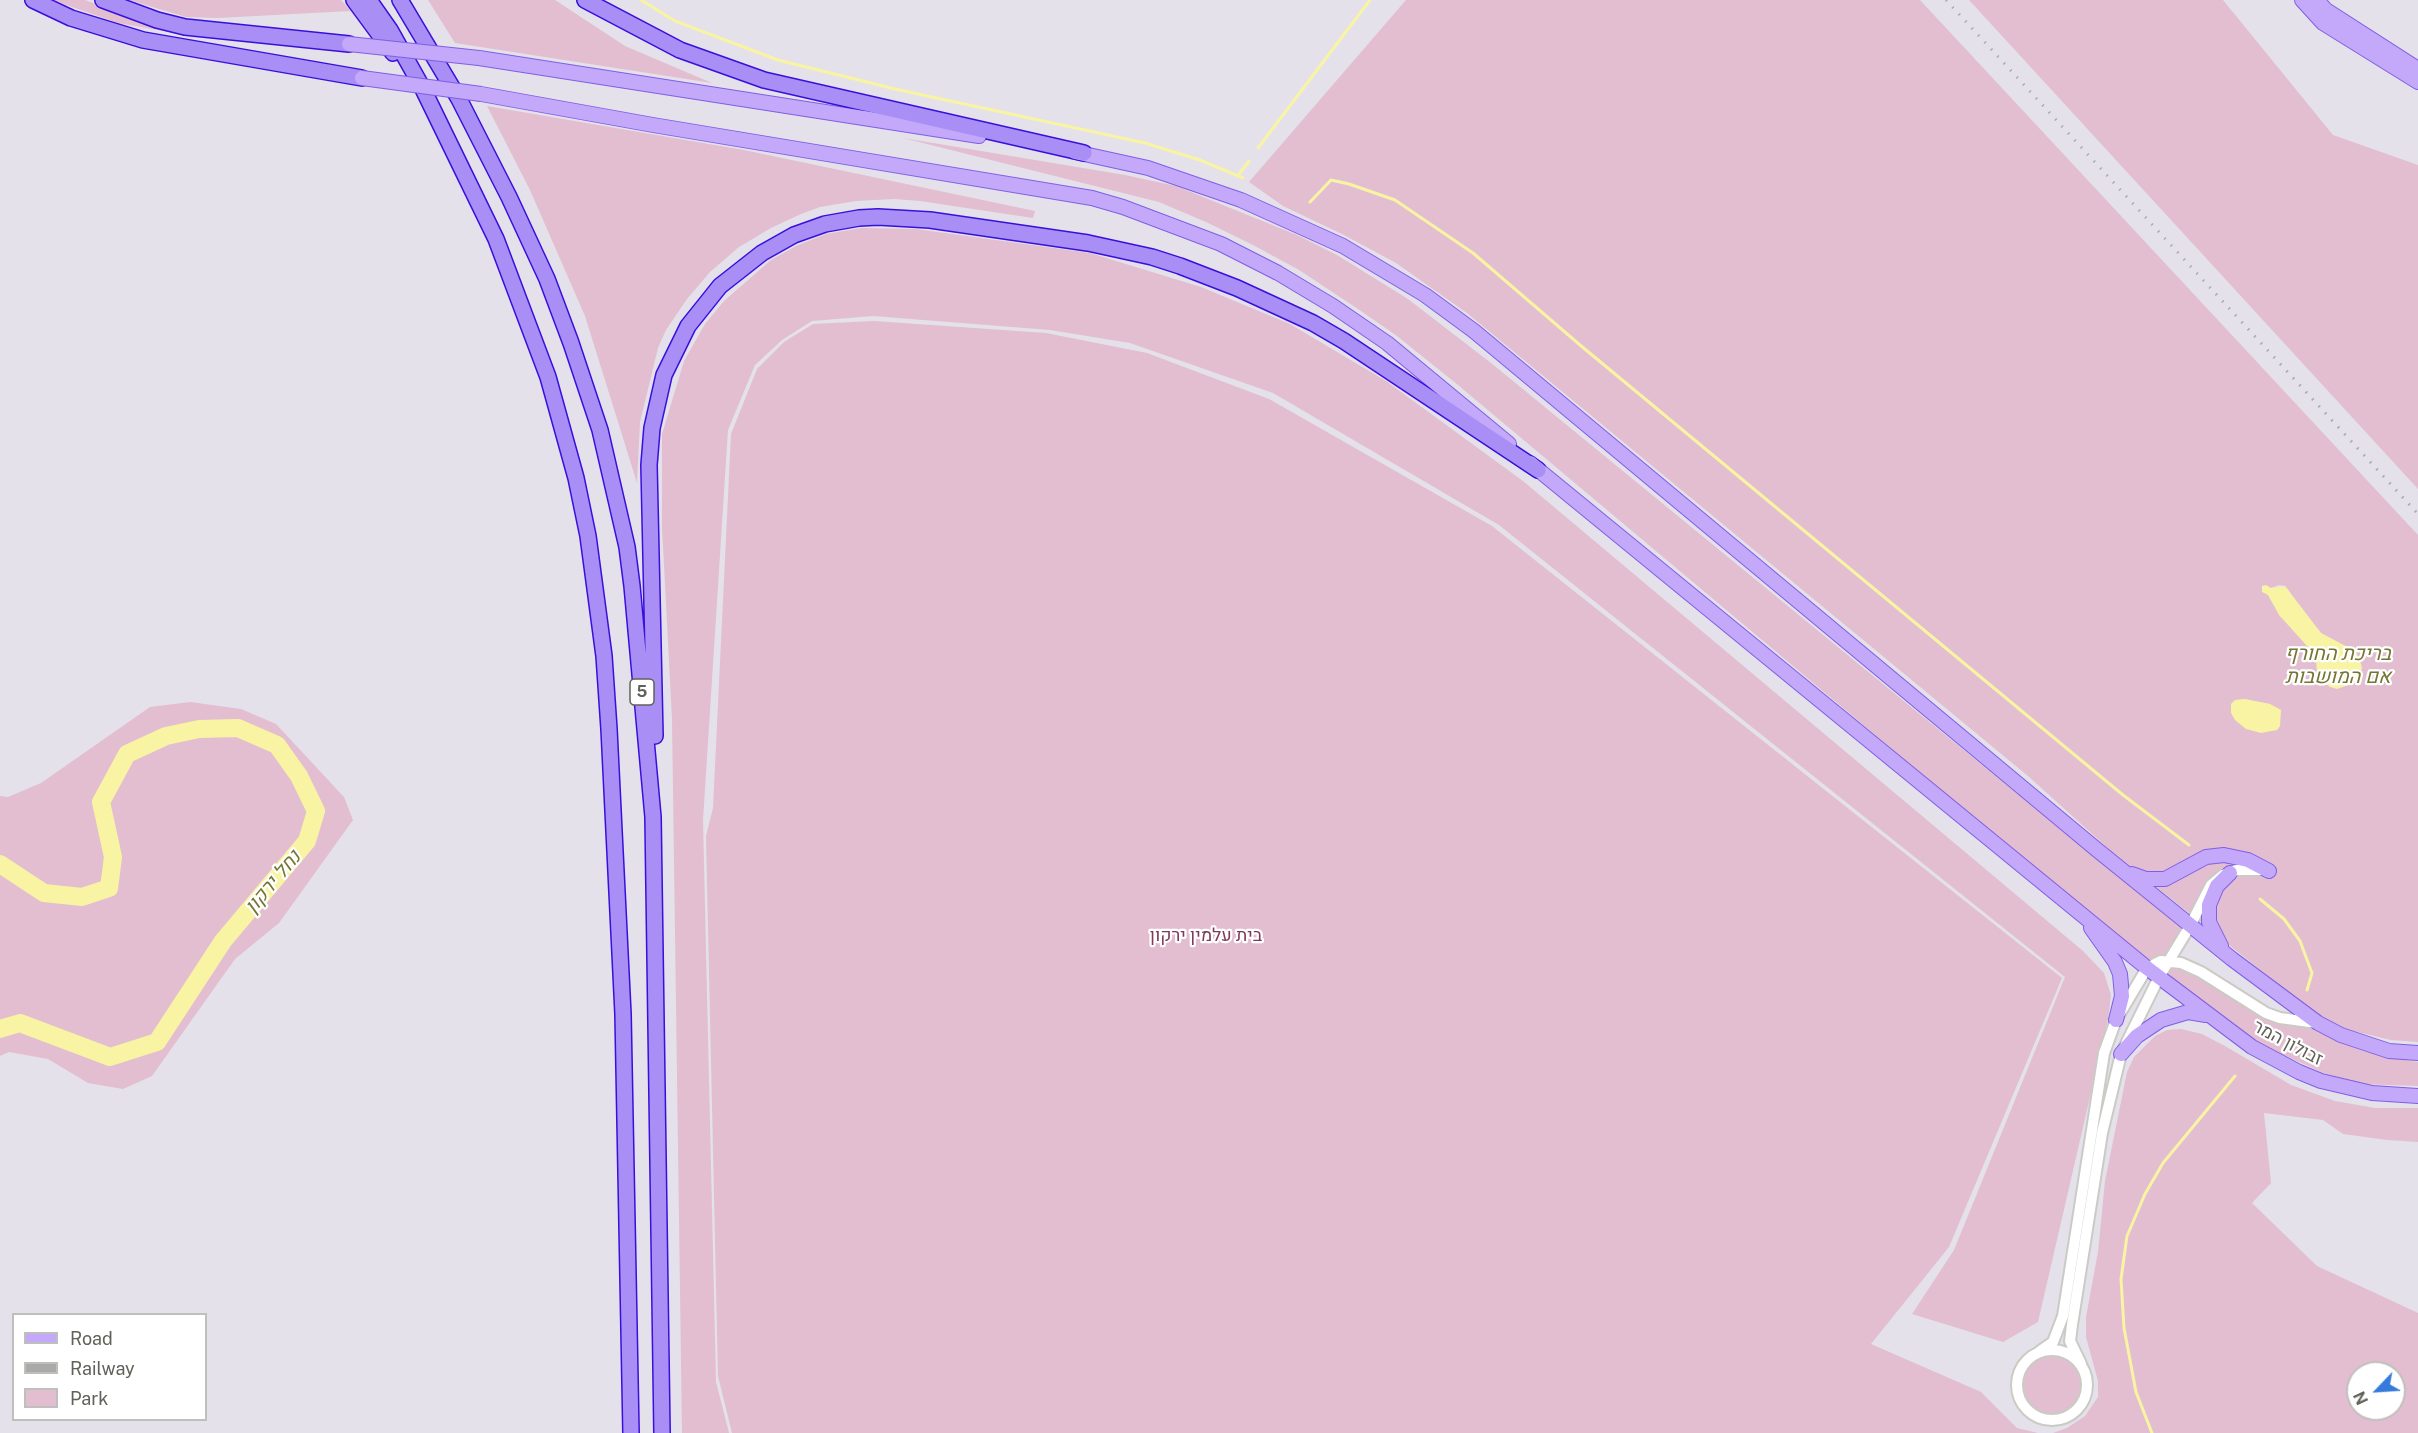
<!DOCTYPE html>
<html>
<head>
<meta charset="utf-8">
<style>
	body { margin:0 }
	#map { position:relative; width:2418px; height:1433px; overflow:hidden; background:#e4e1eb; font-family:"Public Sans",sans-serif }
	canvas { display:block }
	.legend { position:absolute; left:12px; top:1313px; width:195px; height:108px; box-sizing:border-box; background:#fff; border:2px solid #bfc0bd; margin:0; padding:8px 10px; list-style:none; font-size:18px; color:#606159 }
	.legend li { display:flex; align-items:center; gap:12px; height:30px }
	.legend b { width:30px; border:2px solid #bfc0bd }
	.north { position:absolute; left:2346px; top:1361px; width:60px; height:60px; box-sizing:border-box; background:#fff; border:2px solid #bfc0bd; border-radius:50%; rotate:245deg; font-size:16px; font-weight:700; line-height:24px; text-align:center; color:#606159 }
	.north::after { content:''; display:block; margin:auto; width:21px; height:27px; background:#367adc; clip-path:polygon(50% 0,100% 100%,50% 72%,0 100%) }
</style>
</head>
<body>
<div id="map">
<canvas width="2418" height="1433"></canvas>
<ul class="legend">
<li><b style="height:8px;background:#c4a8f9"></b>Road</li>
<li><b style="height:8px;background:#aaaba9"></b>Railway</li>
<li><b style="height:16px;background:#e2bed0"></b>Park</li>
</ul>
<div class="north">N</div>
</div>
<script>
const ctx = document.querySelector('canvas').getContext('2d');
ctx.lineJoin = 'round';
function fill(path, color) { ctx.fillStyle = color; ctx.fill(path, 'evenodd'); }
const poly = rows => new Path2D(rows.map(r => 'M' + r).join(''));
function strokePath(path, color, width, dash) { ctx.strokeStyle = color; ctx.lineWidth = width; ctx.lineCap = dash ? 'butt' : 'round'; ctx.setLineDash(dash || []); ctx.stroke(path); }
function drawText(font, color, halo, rows, align = 'center') {
  ctx.font = font + ' "Public Sans",Heebo,sans-serif'; ctx.lineWidth = 4.5; ctx.setLineDash([]); ctx.textBaseline = 'middle'; ctx.strokeStyle = halo; ctx.fillStyle = color; for (const [text, x, y, turn = 0] of rows) {
    ctx.save(); ctx.translate(x, y); ctx.rotate((+turn || 0) * Math.PI / 180); ctx.textAlign = isNaN(turn) ? turn : align; if (halo) ctx.strokeText(text, 0, 0); ctx.fillText(text, 0, 0); ctx.restore();
  }
}
const green = poly([
	[52,0,85,0,155,27,209,39,118,23],
	[129,0,341,0,351,11,218,18,186,17],
	[428,0,555,0,625,46,712,83,455,43],
	[1406,0,1920,0,2418,535,2418,1042,2391,1040,2349,1030,2320,1016,2302,1003,2111,851,2028,776,1467,313,1396,263,1344,235,1283,206,1249,182],
	[2279,585,2285,586,2289,591,2305,615,2321,633,2329,638,2330,687,2319,677,2317,671,2316,656,2313,651,2268,595,2271,588],
	[2244,699,2270,704,2280,726],
	[1969,0,2223,0,2333,135,2418,165,2418,489],
	[487,106,744,150,1035,211,1033,218,920,201,895,199,856,201,820,207,801,214,771,228,739,247,710,272,687,299,666,330,658,348,640,422,637,483,585,316,530,190],
	[903,138,1125,175,1176,186,1297,235,1337,255,1408,299,1491,363,2181,928,2166,956,2154,957,2146,962,1458,385,1397,336,1358,309,1299,270,1253,245,1206,222,1159,202],
	[861,228,916,229,1090,253,1201,287,1290,324,1386,381,1523,481,2083,951,2104,973,2111,995,2108,1019,2038,1322,2003,1342,1912,1314,1954,1250,2065,977,1499,525,1273,393,1130,343,1050,330,873,316,812,321,782,340,755,365,728,430,703,820,716,1382,729,1433,682,1433,672,719,662,527,662,434,684,361,705,324,724,301,771,260,796,246,826,234],
	[874,321,1046,333,1147,353,1269,399,1492,526,2062,978,1949,1247,1871,1344,1981,1392,2017,1428,2038,1433,732,1433,718,1376,706,836,713,808,731,434,757,369,784,342,813,324],
	[190,702,241,709,276,724,344,797,353,820,279,923,235,959,152,1076,123,1089,88,1083,48,1059,9,1052,0,1056,0,796,8,797,41,783,150,707],
	[2169,966,2190,971,2305,1026,2358,1049,2388,1057,2418,1062,2418,1086,2358,1084,2326,1074,2261,1045,2233,1029,2165,977],
	[2181,1029,2202,1034,2225,1046,2291,1085,2335,1101,2375,1108,2418,1108,2418,1142,2387,1140,2343,1134,2323,1120,2264,1113,2271,1183,2252,1203,2317,1266,2418,1313,2418,1433,2053,1433,2067,1428,2085,1416,2098,1397,2098,1381,2086,1337,2086,1317,2098,1252,2105,1181,2127,1072,2134,1057,2155,1036,2167,1030],
	[2358,1373,2394,1373,2394,1409,2358,1409],
	'2023 1385a29 29 0 1 1 58 0a29 29 0 1 1-58 0Z'
]);
const water = poly([
	[2266,585,2271,588,2285,586,2321,633,2355,651,2360,660,2362,668,2357,682,2337,689,2330,687,2319,678,2317,671,2316,656,2279,615,2268,595,2262,592,2262,586],
	[2244,699,2270,704,2281,710,2280,726,2277,730,2261,733,2246,729,2235,720,2231,713,2231,704,2235,700]
]);
const stream = poly([
	[641,0,675,21,778,60,895,89,1145,143,1200,160,1243,178],
	[1258,148,1370,0],
	[1239,174,1249,161],
	[1310,202,1331,180,1349,184,1395,200,1473,253,1580,345,2123,795,2189,845],
	[2260,899,2284,919,2300,941,2312,973,2307,990],
	[2152,1433,2136,1392,2124,1328,2121,1279,2127,1236,2145,1194,2163,1163,2235,1076]
]);
const river = poly([
	[0,864,44,893,82,897,109,888,113,857,101,802,127,754,166,736,199,729,238,728,277,745,299,776,316,811,307,841,223,941,157,1042,110,1057,20,1023,0,1029]
]);
const minor = poly([
	'2017 1385a35 35 0 1 1 70 0a35 35 0 1 1-70 0Z',
	[2040,1351,2053,1342,2063,1316,2104,1053,2116,1020,2147,968,2161,961,2181,963,2201,972,2266,1013,2280,1018,2317,1023],
	[2081,1364,2070,1341,2072,1325,2102,1133,2121,1054,2159,977,2190,926,2211,885,2223,875,2237,870,2265,870]
]);
const major = poly([
	[2302,0,2323,23,2418,82],
	[2317,0,2326,10,2418,69],
	[479,58,979,136],
	[481,94,653,125,1092,198,1123,207,1221,244,1278,273,1333,306,1387,343,1509,444],
	[1075,152,1148,168,1241,200,1343,246,1425,295,1474,331,2096,849,2232,959,2318,1023,2341,1035,2389,1051,2418,1053],
	[1530,463,2147,968,2252,1047,2299,1072,2321,1081,2372,1093,2418,1096],
	[2132,874,2146,879,2165,879,2206,857,2224,855,2248,860,2269,871],
	[2091,928,2115,962,2120,974,2122,996,2116,1020],
	[2221,946,2209,922,2209,905,2217,886,2230,873],
	[2121,1054,2137,1036,2161,1020,2188,1012,2206,1015]
]);
const highway = poly([
	[33,0,71,18,143,40,362,78],
	[103,0,157,20,185,27,349,44],
	[354,0,393,53],
	[369,0,390,30,423,89,496,239,548,377,576,478,588,536,604,656,609,729,623,1014,631,1433],
	[400,0,459,99,509,197,547,279,571,343,600,430,627,547,632,586,653,817,662,1433],
	[585,0,680,50,764,80,1084,153],
	[655,736,649,465,652,428,664,375,688,326,720,286,762,253,794,235,825,224,859,218,878,217,930,220,1088,243,1152,257,1180,266,1237,288,1313,323,1344,341,1538,470]
]);
const rail = poly([
	[1946,0,2418,514]
]);
const majorBridge = poly([
	[349,44,479,58],
	[362,78,481,94]
]);
const shields = [
	[642,692,24]
];
const shieldNames = [
	["5",642,692]
];
const parkNames = [
	["בית עלמין ירקון",1206,935]
];
const streetNames = [
	["זבולון המר",2288,1043,28]
];
const waterNames = [
	["בריכת החורף",2338,654],
	["אם המושבות",2338,677],
	["נחל ירקון",273,882,-50]
];
fill(green, '#e2bed0');
fill(water, '#f8f4a4');
strokePath(stream, '#f8f4a4', 3);
strokePath(river, '#f8f4a4', 18);
strokePath(minor, '#cacbc4', 14);
strokePath(major, '#7e5fe6', 16);
strokePath(highway, '#3810dc', 18);
strokePath(minor, '#fff', 10);
strokePath(major, '#c4a8f9', 14);
strokePath(highway, '#a88ef5', 15);
strokePath(rail, '#aaaba9', 3, [1.5, 8]);
strokePath(majorBridge, '#7e5fe6', 16, []);
strokePath(majorBridge, '#c4a8f9', 14);
for (const [x, y, w] of shields) { const box = new Path2D(); box.roundRect(x - w / 2, y - 13, w, 26, 4.5); ctx.fillStyle = '#fff'; ctx.fill(box); strokePath(box, '#606159', 1.5); }
drawText('bold 16px', '#606159', null, shieldNames);
drawText('18px', '#7f3a58', '#fff', parkNames);
drawText('18px', '#606159', '#fff', streetNames);
drawText('italic 20px', '#747633', '#fff', waterNames);
</script>
</body>
</html>
